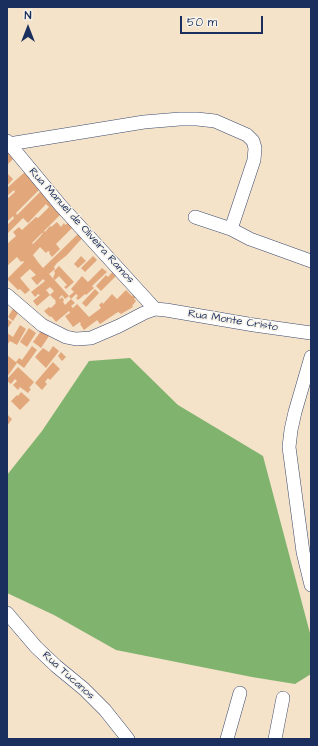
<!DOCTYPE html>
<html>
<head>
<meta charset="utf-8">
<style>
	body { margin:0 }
	#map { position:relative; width:318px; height:746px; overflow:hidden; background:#f4e2c9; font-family:"Architects Daughter",sans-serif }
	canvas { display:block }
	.frame { position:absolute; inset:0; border:8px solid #1b2f5e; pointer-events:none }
	.north { position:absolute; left:8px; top:8px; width:40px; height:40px; -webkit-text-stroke:3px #f7f3e8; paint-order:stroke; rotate:0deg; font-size:11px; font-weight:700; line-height:16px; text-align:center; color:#1b2f5e }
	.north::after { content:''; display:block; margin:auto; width:14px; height:18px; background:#1b2f5e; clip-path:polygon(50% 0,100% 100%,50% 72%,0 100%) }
	.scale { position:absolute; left:180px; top:16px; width:83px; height:18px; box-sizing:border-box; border:2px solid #1b2f5e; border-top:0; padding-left:5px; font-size:12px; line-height:14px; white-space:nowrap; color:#1b2f5e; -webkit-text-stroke:3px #f7f3e8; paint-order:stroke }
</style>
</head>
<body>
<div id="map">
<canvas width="318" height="746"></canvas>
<div class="frame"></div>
<div class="north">N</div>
<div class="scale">50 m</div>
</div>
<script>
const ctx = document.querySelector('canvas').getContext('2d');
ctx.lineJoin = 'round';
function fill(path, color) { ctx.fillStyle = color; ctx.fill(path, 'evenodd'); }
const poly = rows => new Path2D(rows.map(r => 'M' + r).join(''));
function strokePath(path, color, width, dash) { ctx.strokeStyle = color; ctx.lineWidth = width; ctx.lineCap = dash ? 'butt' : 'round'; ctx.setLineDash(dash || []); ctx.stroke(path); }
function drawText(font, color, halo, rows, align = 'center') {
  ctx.font = font + ' "Architects Daughter",sans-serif'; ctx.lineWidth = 3; ctx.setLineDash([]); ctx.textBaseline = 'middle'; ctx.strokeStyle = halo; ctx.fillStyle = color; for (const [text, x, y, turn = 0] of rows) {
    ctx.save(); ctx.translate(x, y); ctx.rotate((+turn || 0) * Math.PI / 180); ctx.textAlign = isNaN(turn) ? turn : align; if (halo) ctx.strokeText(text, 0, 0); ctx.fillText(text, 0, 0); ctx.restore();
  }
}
const forest = poly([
	[130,358,178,405,263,456,311,637,311,674,295,684,252,677,116,650,54,615,7,593,7,475,42,431,89,361]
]);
const building = poly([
	[9,151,14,158,7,165,7,153],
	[26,171,39,190,16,213,17,215,41,191,61,214,44,231,45,232,50,226,51,227,57,222,61,227,64,223,65,225,69,222,73,227,56,244,60,249,52,257,49,253,50,252,48,251,46,253,40,247,33,255,38,262,43,268,80,232,84,236,67,255,57,263,54,267,55,269,49,274,69,296,65,299,62,295,59,298,60,299,62,297,64,300,63,302,65,305,71,299,75,303,71,306,73,308,77,304,89,317,101,308,99,305,102,302,103,304,112,294,117,299,126,290,132,296,137,291,137,296,134,299,136,301,132,306,133,307,121,314,118,312,100,324,97,320,84,330,80,324,81,324,80,322,73,327,65,316,70,313,69,311,56,322,51,316,50,317,44,311,49,307,51,308,56,303,55,302,56,301,50,295,54,291,50,287,46,290,50,295,37,306,33,301,40,295,38,294,35,297,31,292,45,281,43,279,37,285,31,278,36,275,30,269,20,278,30,290,25,294,20,289,18,290,7,279,24,262,23,261,21,262,17,257,7,266,7,244,16,236,13,232,19,227,22,230,36,217,38,218,49,207,46,204,28,223,23,218,7,234,7,225,14,218,13,216,7,222,7,199,15,192,14,190,7,196,7,188],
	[42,233,43,233,39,238,33,244,32,243],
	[7,173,13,179,7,186],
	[81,256,86,261,78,268,74,264],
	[93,256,97,260,85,272,81,268],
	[59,266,74,282,66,289,64,287,67,285,59,276,55,280,53,278,55,273,54,271],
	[102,268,107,272,92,286,94,288,86,295,85,294,78,300,76,298,78,296,76,294,71,299,69,296,74,292,71,289,82,276,88,282],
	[116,268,120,272,101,291,96,286,106,275,108,277],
	[95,289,99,293,86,307,82,303],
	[14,307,20,310,13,321,8,317],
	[7,319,12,322,7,329],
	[20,325,26,329,17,345,10,341,7,345,7,333,13,337],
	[29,328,36,333,27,347,20,342],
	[41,331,49,336,41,348,33,342],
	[32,346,37,350,24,368,16,362,19,358,22,360],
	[53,346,59,351,46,368,35,357,43,348,49,352],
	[61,352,66,357,62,361,58,356],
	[7,355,17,363,7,377,8,363],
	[53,362,60,369,50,380,48,378,45,382,47,384,42,390,35,383],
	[18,367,34,382,29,388,31,389,28,393,20,387,18,390,13,385,17,381,15,379,11,384,7,381,7,379],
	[21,392,30,400,20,410,11,401,17,395,18,396],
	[7,414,12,419,7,426]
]);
const street = poly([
	[7,141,61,206,155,309],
	[9,144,144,122,180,119,197,119,215,121,247,135,253,141,255,148,254,160,231,229],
	[195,217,231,229,250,239,311,261],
	[7,295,42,325,66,337,76,339,91,338,119,326,144,313,155,309,166,310,254,325,311,333],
	[311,357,295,412,291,430,289,447,303,552,311,585],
	[7,613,36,647,56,666,84,689,105,710,128,739],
	[227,739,240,693],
	[275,739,283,698]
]);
const streetNames = [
	["Rua Manuel de Oliveira Ramos",81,226,48],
	["Rua Monte Cristo",233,321,9],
	["Rua Tucanos",68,676,42]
];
fill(forest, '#80b36e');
fill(building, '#e2a87c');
strokePath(street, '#3c4a6e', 14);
strokePath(street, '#fff', 13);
drawText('11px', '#1b2f5e', '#f7f3e8', streetNames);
</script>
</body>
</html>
